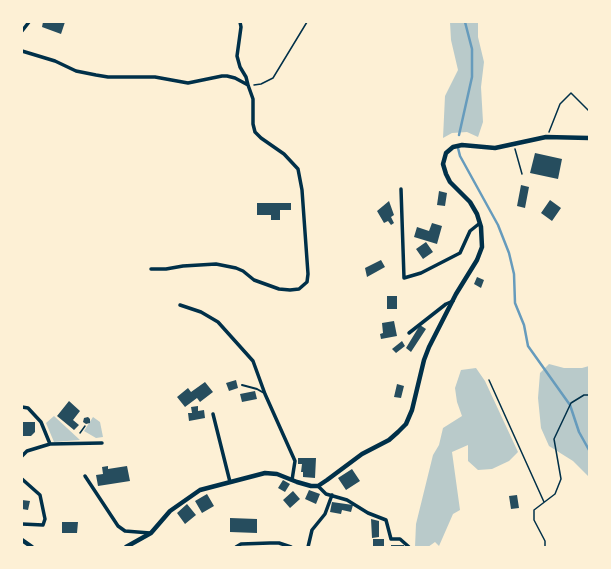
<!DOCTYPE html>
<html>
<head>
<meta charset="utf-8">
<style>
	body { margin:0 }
	#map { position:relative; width:611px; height:569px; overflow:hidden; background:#fdf0d5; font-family:"Libre Baskerville",serif }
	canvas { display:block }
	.frame { position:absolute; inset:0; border:23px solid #fdf0d5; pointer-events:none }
</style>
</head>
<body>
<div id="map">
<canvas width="611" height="569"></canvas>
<div class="frame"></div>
</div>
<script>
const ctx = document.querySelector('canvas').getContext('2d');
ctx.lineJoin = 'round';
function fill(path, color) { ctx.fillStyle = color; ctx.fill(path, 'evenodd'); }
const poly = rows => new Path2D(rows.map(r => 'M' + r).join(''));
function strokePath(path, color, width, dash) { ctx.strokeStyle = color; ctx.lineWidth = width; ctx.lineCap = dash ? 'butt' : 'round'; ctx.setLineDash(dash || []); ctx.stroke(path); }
const green = poly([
	[450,22,478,22,478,37,484,62,481,87,483,122,478,137,467,132,452,133,443,138,445,96,458,70,451,40],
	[549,364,564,368,582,368,589,366,589,477,573,461,549,446,541,428,538,398,540,373],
	[476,368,485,381,518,452,509,461,492,469,478,470,468,461,468,445,452,452,460,510,453,514,439,546,435,542,428,547,415,547,416,524,433,455,439,445,443,428,462,416,457,402,455,388,461,370],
	[54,416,80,440,54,442,46,423],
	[93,417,100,422,103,437,96,438,84,431]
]);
const stream = poly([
	[459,135,472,77,472,49,465,22],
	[458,148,460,156,498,225,509,253,514,274,515,303,524,325,528,346,570,405,579,432,589,450]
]);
const building = poly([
	[43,22,65,22,61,34,42,27],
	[535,153,562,159,558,179,530,173],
	[521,185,529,187,525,208,517,206],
	[439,191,447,193,445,206,437,205],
	[550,200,561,208,552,221,541,213],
	[389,201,394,215,391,217,394,223,391,225,388,221,384,223,377,211],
	[257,203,291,203,291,210,280,210,280,220,271,220,271,215,257,215],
	[432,223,442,226,437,244,414,237,417,227,429,231],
	[426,242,433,252,423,259,416,249],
	[381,260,385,267,367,277,365,268],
	[477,277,484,280,481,288,474,284],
	[387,296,397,296,397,309,387,309],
	[394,321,397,336,381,339,380,334,383,333,382,323],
	[420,325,426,329,411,352,406,348],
	[402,341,405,346,396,353,392,349],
	[236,380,238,388,229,391,226,383],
	[205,382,213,392,200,402,197,398,185,407,177,397,188,388,191,392],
	[397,384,404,386,401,398,394,397],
	[255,391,257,399,242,402,240,394],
	[69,401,80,411,73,420,79,425,74,430,57,416],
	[198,406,198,411,204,410,205,418,189,421,188,413,192,413,191,407],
	[88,417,90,419,90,423,86,424,83,422,84,418],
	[22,422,35,422,35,432,31,436,22,436],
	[298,458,316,458,315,478,303,477,303,472,301,472,302,464,298,464],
	[108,466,108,469,127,466,130,481,98,486,96,475,103,474,102,467],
	[352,469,360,481,346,490,338,478],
	[283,480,290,484,285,492,278,488],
	[309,490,320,494,316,504,305,499],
	[293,491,300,499,290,508,283,500],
	[207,494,214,506,202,513,195,501],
	[517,495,519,508,511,509,509,496],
	[22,500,30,501,28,510,22,509],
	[332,502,353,505,351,512,342,510,341,514,330,512],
	[187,504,196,515,185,524,177,513],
	[230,518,257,519,257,533,230,532],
	[371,519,379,521,379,537,372,538],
	[62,522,78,522,77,533,62,533],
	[373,539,384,539,384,547,373,547],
	[391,545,404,545,404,547,391,547]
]);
const path = poly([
	[254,85,261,84,273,78,307,22],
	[549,132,560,104,571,93,589,111],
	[515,149,522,174],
	[489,380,544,502],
	[80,433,85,426],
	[545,547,545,541,534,520,534,510,555,494,561,479,554,439,571,403,584,395,589,395]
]);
const service = poly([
	[242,385,257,389,264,393]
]);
const minor = poly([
	[22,31,29,22],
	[22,51,55,61,76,71,96,75,108,77,155,77,188,83,222,76,227,76,235,78,248,85],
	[401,189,404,278,421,273,460,253,470,231,480,223],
	[151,269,166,269,183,266,216,264,236,268,243,271,254,280,279,289,290,290,299,289,307,282,308,274,302,190,298,169,284,154,261,138,255,132,253,124,253,99,248,85,246,77,240,67,237,56,241,27,240,22],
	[180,305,201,312,218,322,253,361,265,394,295,461,292,480],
	[409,333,446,304,453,301],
	[22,407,28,408,41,422,50,444],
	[213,414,230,482],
	[22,456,27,451,50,444,102,443],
	[85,476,118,526,125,531,150,533],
	[22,479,40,495,45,519,43,525,22,524],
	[318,486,326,494,347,500,368,513,386,520,391,539,400,539,409,547],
	[236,547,241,544,270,543,279,543,291,547],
	[308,547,312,530,325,514,332,495]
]);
const tertiary = poly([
	[22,540,32,547],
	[126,547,151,533,170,511,200,490,265,473,277,474,297,482,311,486,318,486,327,480,362,454,389,440,398,432,406,424,412,410,424,360,429,347,456,294,477,260,482,247,481,227,477,214,470,202,450,182,446,174,443,164,446,153,453,147,462,145,495,148,546,137,589,138]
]);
fill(green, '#b9caca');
strokePath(stream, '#669bbc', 2.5);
fill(building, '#264d5e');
strokePath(path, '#003049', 1.5);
strokePath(service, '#003049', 2);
strokePath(minor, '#003049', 3.5);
strokePath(tertiary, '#003049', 4.5);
</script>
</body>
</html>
